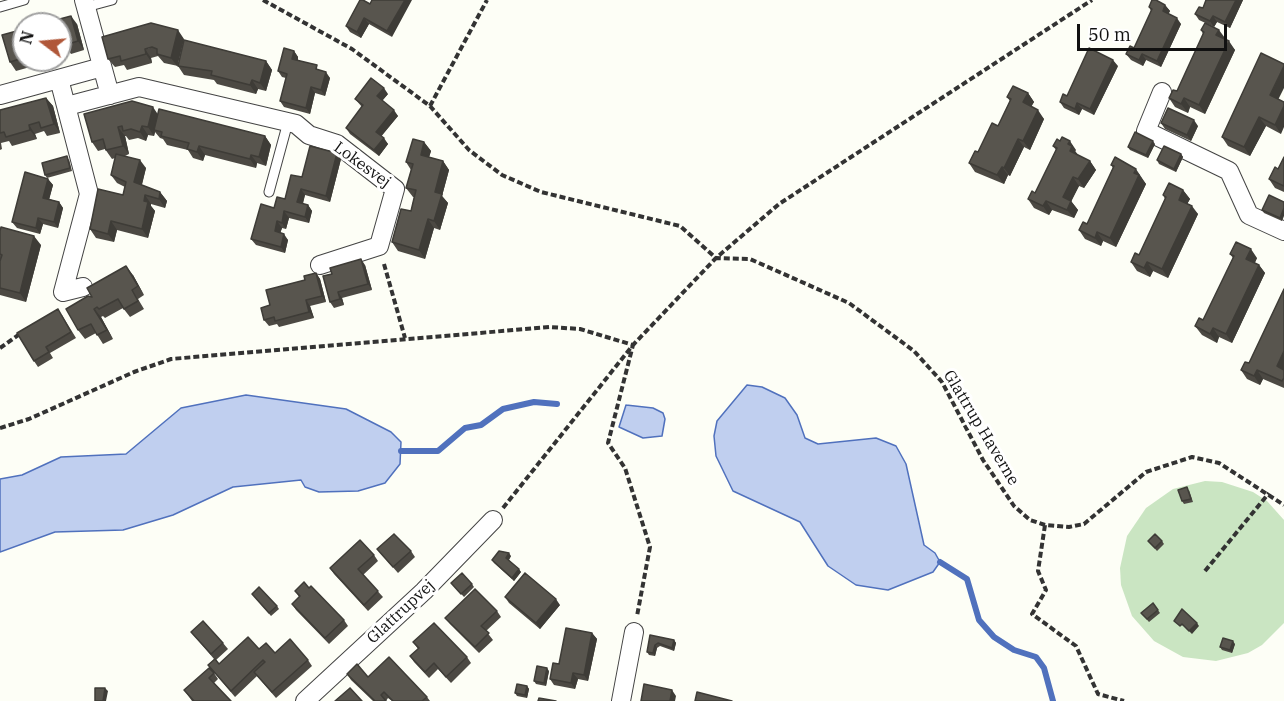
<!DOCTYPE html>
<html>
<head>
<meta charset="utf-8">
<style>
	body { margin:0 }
	#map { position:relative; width:1284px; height:701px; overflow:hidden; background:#fdfef6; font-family:"IBM Plex Serif",serif }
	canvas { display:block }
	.north { position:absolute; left:12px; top:12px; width:60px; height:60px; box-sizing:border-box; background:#fff; border:2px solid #a0a0a0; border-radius:50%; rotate:286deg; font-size:16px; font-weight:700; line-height:24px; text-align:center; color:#111 }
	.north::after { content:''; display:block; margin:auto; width:21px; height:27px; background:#b05739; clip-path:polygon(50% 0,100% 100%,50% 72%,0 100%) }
	.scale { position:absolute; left:1077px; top:24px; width:150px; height:27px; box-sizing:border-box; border:3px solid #111; border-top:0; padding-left:8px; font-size:18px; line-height:21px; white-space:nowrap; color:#111; -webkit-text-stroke:4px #fff; paint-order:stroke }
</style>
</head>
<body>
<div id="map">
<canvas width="1284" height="701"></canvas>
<div class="north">N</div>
<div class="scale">50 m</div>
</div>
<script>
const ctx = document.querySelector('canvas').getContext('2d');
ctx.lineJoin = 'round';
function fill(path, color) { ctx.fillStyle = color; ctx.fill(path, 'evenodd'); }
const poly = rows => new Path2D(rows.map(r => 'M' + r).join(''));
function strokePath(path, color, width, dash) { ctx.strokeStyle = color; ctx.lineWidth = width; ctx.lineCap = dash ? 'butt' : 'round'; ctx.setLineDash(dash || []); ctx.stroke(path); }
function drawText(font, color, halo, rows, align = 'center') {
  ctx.font = font + ' "IBM Plex Serif",serif'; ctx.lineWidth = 6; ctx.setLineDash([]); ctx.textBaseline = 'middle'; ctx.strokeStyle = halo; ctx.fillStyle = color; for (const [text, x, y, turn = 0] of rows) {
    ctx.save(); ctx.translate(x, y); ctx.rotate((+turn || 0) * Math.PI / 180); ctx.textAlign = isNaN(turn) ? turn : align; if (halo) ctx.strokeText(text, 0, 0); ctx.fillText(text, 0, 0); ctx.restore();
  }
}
const green = poly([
	[1205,481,1222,482,1253,492,1267,501,1284,520,1284,623,1262,645,1248,653,1216,661,1183,657,1154,641,1132,616,1121,585,1120,568,1127,536,1146,508,1173,489]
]);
const water = poly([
	[747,385,762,387,785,398,797,415,805,438,818,444,876,438,896,446,906,464,924,545,935,553,940,562,933,572,888,590,856,585,828,566,800,522,733,491,716,456,714,436,717,421,747,385],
	[246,395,346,409,391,432,401,442,400,464,385,483,358,491,319,492,305,487,301,480,233,487,173,515,123,530,55,532,0,552,0,479,22,475,61,457,126,454,181,408,246,395],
	[626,405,653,408,663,413,665,419,662,436,643,438,619,427,626,405]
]);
const stream = poly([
	[401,451,438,451,465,428,481,425,503,409,534,402,557,404],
	[940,562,967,579,979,620,994,637,1014,650,1036,657,1044,668,1053,701]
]);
const path = poly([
	[263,0,352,49,430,106,469,150,502,175,541,192,680,226,716,258,750,259,849,303,914,351,942,382,983,460,1014,506,1030,520,1045,525,1069,527,1084,524,1146,472,1192,457,1219,463,1284,505],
	[430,106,487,0],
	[384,264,405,338],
	[0,348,21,333],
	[0,428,29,419,134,372,171,359,550,327,580,329,633,345,608,443,625,468,650,547,637,616],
	[503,508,633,345,716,258,779,204,1092,0],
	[1045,525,1038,571,1046,590,1032,614,1076,646,1098,694,1124,701],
	[1205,571,1269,493]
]);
const lane = poly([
	[0,7,24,0],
	[86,7,112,0],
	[269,192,288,122]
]);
const street = poly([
	[84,0,110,95],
	[59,79,89,194,63,292,83,287],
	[1162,92,1146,131,1229,171,1249,215,1284,231],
	[0,95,102,67],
	[67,106,139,87,296,124,309,135,337,144,395,189,379,246,320,265],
	[305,701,424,591,493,520],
	[621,701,634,632]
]);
const wall = poly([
	[1206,0,1243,0,1230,28,1217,22,1214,27,1199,20,1195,14,1203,8],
	[370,4,392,37,369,24,361,38,350,32,346,26],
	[1165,5,1170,11,1168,14,1181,24,1161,67,1146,60,1143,66,1131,60,1126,54,1134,48,1151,11,1149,7],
	[60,24,77,24,84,50,71,54,69,51,60,53],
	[24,29,24,60,49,60,38,63,36,60,28,62,30,67,16,71,10,62],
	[1201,30,1225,38,1235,50,1205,114,1190,107,1188,113,1175,107,1169,98,1177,91,1203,34],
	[184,39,178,64,266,61,272,70,266,91,258,89,256,94,217,84,214,80,184,75,178,66,164,63,158,56,151,58,152,63,127,70,124,65,115,67,108,59],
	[294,51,298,57,298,60,321,71,330,78,325,96,315,93,310,114,284,107,280,101,286,78,282,77,278,71],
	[1118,66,1094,115,1082,109,1079,115,1064,108,1060,102,1067,96],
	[1028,93,1034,102,1031,106,1044,119,1030,150,1024,147,1010,176,1008,175,1004,184,975,172,969,163,978,152,998,126,1010,101,1007,97],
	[388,94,382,101,398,116,381,136,388,144,379,156,350,134,346,128,362,107,355,99],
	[46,98,53,106,60,133,47,136,44,131,35,134,37,139,12,146,9,141,1,143,2,149,0,150,0,110],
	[1279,99,1281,134,1266,126,1250,156,1228,146,1222,137],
	[84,114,158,114,265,136,271,145,266,166,257,163,256,168,205,155,203,161,193,158,188,150,167,145,163,139,160,138,155,132,154,136,148,135,146,141,138,138,129,140,126,136,125,136,129,154,125,156,146,168,142,185,160,192,167,201,165,208,151,204,151,206,155,211,148,238,117,230,114,242,96,238,90,229,123,195,125,187,117,183,111,175,115,158,112,159,105,149,98,151,92,142],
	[1161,123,1198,126,1191,141,1165,129],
	[424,142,431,151,429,157,443,161,449,170,442,196,448,203,440,230,434,228,425,259,398,251,392,242,411,211,414,197,413,197,406,188,411,170,406,162],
	[1155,144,1148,158,1130,150,1128,147],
	[1053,146,1076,150,1075,151,1078,155,1090,161,1096,170,1084,188,1079,186,1071,201,1078,210,1074,218,1052,210,1049,215,1034,208,1028,199,1035,193,1056,150],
	[337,153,341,159,330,202,305,195,303,204,308,205,312,211,309,223,289,218,286,229,282,228,280,233,288,240,285,253,256,245,251,239,274,208,285,199,302,177],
	[1181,154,1183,157,1176,172,1159,164,1157,160],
	[1284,157,1284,192,1275,188,1269,179,1278,169],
	[69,159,72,171,47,178,53,185,49,199,59,202,63,208,58,228,43,224,40,234,17,228,12,222,47,178,45,175],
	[1111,165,1142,178,1142,179,1146,184,1116,247,1103,241,1101,246,1085,239,1079,230,1087,224,1113,168],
	[1183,190,1190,199,1187,204,1198,214,1168,278,1153,271,1150,277,1137,271,1131,262,1139,255,1165,199,1163,195],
	[1284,202,1282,221,1264,213,1262,210],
	[0,231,41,245,26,302,0,295],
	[1230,254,1257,258,1255,263,1259,265,1265,273,1232,343,1219,337,1217,343,1202,335,1195,326,1203,320,1233,258],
	[365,265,372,290,342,298,344,305,334,308,330,302,323,276],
	[316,273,320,279,326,302,310,306,314,318,279,327,277,324,269,326,264,320,270,305],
	[133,275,144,295,138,299,144,309,130,317,123,308,105,318,103,316,101,317,113,339,103,344,96,333,85,339,78,330,92,297],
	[1284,289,1284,388,1263,379,1260,385,1247,379,1241,370,1249,363],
	[62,315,76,338,50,353,53,358,38,367,34,361],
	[1189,490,1193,502,1184,504,1182,501],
	[1148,541,1162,541,1164,544,1157,551],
	[377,549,411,551,415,557,398,573],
	[374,555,378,561,363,575,383,597,368,611,334,574,330,568],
	[511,556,509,560,521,572,514,581,494,563,492,560],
	[451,583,472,584,474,587,464,597],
	[295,591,344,620,348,626,329,644,296,610,292,604,299,597],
	[252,594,277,606,279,609,271,616],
	[505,597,560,605,540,629,509,603],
	[1153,603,1160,613,1149,622,1141,613],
	[497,611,501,617,486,631,493,640,479,653,450,624,445,618],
	[191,632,223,643,228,649,216,660,219,664,259,649,308,660,312,666,276,698,257,676,235,697,208,665,214,659],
	[592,633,597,639,588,681,578,679,575,689,554,685,550,679,559,664],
	[650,635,674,640,676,643,674,651,660,646,657,648,655,656,649,655,647,652],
	[413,642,467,657,471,663,451,683,438,669,429,678,414,662,410,656,418,649],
	[1235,644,1232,653,1222,650,1220,647],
	[549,671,546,686,536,684,534,681],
	[214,673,218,679,214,683,231,701,192,701,184,690],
	[347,674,368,677,427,697,430,701,392,701,388,698,386,701,373,701,351,680],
	[527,686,529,689,527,698,517,696,515,693]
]);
const shadedWall = poly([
	[405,0,412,0,392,37,387,31],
	[1236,0,1243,0,1230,28,1225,22],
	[1165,5,1170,11,1167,17,1163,11],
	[71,16,77,24,84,50,78,41],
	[1213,16,1217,22,1214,27,1210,21],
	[364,18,369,24,361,38,357,32],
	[1177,18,1181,24,1161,67,1157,61],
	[178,30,184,39,177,66,171,58],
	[1219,30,1225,38,1222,44,1216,35],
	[1229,41,1235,50,1205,114,1199,105],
	[145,49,151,58,152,63,146,54],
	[294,51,298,57,297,65,292,59],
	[1142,54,1146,60,1143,66,1139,60],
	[1113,60,1118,66,1094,115,1090,109],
	[266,61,272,70,266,91,260,83],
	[1284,66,1284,88,1276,104,1270,95],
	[326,72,330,78,325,96,321,90],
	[252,80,258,89,256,94,250,85],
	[311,87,315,93,310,114,306,108],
	[384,88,388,94,381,102,377,96],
	[1028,93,1034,102,1029,111,1023,102],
	[46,98,53,106,60,133,54,124],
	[1184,98,1190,107,1188,113,1181,104],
	[1077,103,1082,109,1079,115,1075,109],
	[1284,106,1284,127,1281,134,1275,125],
	[153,107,159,116,154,130,155,132,154,136,148,127],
	[394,110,398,116,380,138,376,132],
	[1038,110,1044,119,1030,150,1023,141],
	[1259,117,1266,126,1250,156,1244,147],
	[1194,120,1198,126,1191,141,1187,135],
	[29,125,35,134,37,139,30,130],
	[142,126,148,135,146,141,140,132],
	[118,127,125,136,129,154,123,146],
	[265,136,271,145,266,166,259,157],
	[384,138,388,144,379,156,374,150],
	[1018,139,1024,147,1010,176,1004,168],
	[1070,141,1076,150,1075,151,1078,155,1070,151,1068,144],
	[1153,141,1155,144,1148,158,1146,155],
	[424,142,431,151,427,164,421,155],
	[199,146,205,155,203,161,197,152],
	[337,153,341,159,330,202,326,196],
	[1181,154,1183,157,1176,172,1174,169],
	[251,155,257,163,256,168,250,159],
	[140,160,146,168,140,191,134,182],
	[443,161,449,170,442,196,448,203,440,230,434,221,435,192],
	[1090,161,1096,170,1084,188,1078,179],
	[1002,167,1008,175,1004,184,997,175],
	[1136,169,1146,184,1116,247,1110,238],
	[1073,177,1079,186,1070,204,1071,201,1078,210,1074,218,1067,210,1063,197],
	[48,179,53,185,48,204,43,198],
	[301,189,305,195,301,208,297,202],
	[1183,190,1190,199,1185,208,1179,200],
	[160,192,167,201,165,208,159,199],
	[145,195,151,204,151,206,155,211,148,238,142,229],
	[1046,201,1052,210,1049,215,1043,206],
	[59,202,63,208,58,228,54,222],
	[308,205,312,211,309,223,305,217],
	[1192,206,1198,214,1168,278,1162,269],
	[1284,208,1284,216,1282,221,1280,218],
	[284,211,289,218,286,229,282,223],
	[38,218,43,224,40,234,36,228],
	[428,219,434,228,425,259,419,250],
	[111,221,117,230,114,242,108,234],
	[277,221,282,228,279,237,275,231],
	[1097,232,1103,241,1101,246,1095,238],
	[284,234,288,240,285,253,281,247],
	[34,236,41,245,26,302,20,293],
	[1251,249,1257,258,1252,267,1246,259],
	[361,259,365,265,372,290,368,284],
	[1147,262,1153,271,1150,277,1144,268],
	[1259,265,1265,273,1232,343,1226,334],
	[126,266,133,275,144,295,138,286],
	[316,273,320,279,326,302,322,296],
	[338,292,342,298,344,305,340,299],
	[306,300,310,306,314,318,309,312],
	[94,309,101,317,113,339,107,330],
	[1213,328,1219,337,1217,343,1210,334],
	[1284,351,1284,373,1277,366],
	[1257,370,1263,379,1260,385,1254,376],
	[509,553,511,556,508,561,506,558],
	[519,569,521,572,514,581,512,578],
	[556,599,560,605,540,629,536,623],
	[1197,623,1199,626,1192,634,1189,631],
	[592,633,597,639,588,681,584,675],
	[674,640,676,643,674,651,672,648],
	[1233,641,1235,644,1232,653,1230,650],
	[655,645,657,648,655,656,653,653],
	[547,668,549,671,546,686,544,683],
	[573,673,578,679,575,689,571,683],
	[527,686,529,689,527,698,525,695],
	[105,688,108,691,106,701,103,701],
	[672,690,676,696,675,701,670,701]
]);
const building = poly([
	[360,0,363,0,370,4,372,0,405,0,387,31,364,18,357,32,346,26,360,0],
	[1152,0,1156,0,1165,5,1163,11,1177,18,1157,61,1142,54,1139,60,1126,54,1130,46,1134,48,1152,9,1149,7,1152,0],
	[1206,0,1236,0,1225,22,1213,16,1210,21,1195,14,1199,7,1203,8,1206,0],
	[71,16,78,41,65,45,64,42,60,43,60,24,41,24,71,16],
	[151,23,178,30,171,58,157,54,157,49,152,47,145,49,146,54,121,61,120,56,108,59,102,37,151,23],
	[1205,23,1219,30,1216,35,1229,41,1199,105,1184,98,1181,104,1169,98,1173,90,1177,91,1204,32,1201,30,1205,23],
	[24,29,24,53,22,54,23,58,10,62,2,35,24,29],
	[184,40,266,61,260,83,252,80,250,85,211,75,212,71,178,66,184,40],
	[284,48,294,51,292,59,317,65,316,69,326,72,321,90,311,87,306,108,280,101,287,74,278,71,284,48],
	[1089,48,1113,60,1090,109,1077,103,1075,109,1060,102,1063,94,1067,96,1089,48],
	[1261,53,1284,64,1284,66,1270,95,1284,102,1284,106,1275,125,1259,117,1244,147,1222,137,1261,53],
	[371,78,384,88,377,96,394,110,376,132,384,138,374,150,346,128,363,105,355,99,371,78],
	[1013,86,1028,93,1023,102,1038,110,1023,141,1018,139,1004,168,1002,167,997,175,969,163,975,151,978,152,992,123,998,126,1011,99,1007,97,1013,86],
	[46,98,54,124,41,128,39,122,29,125,30,130,6,137,4,132,0,133,0,110,46,98],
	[132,101,153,107,148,127,142,126,140,132,131,129,123,131,122,126,118,127,123,146,106,150,103,139,92,142,84,114,132,101],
	[1168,108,1194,120,1187,135,1161,123,1168,108],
	[159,109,265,136,259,157,251,155,250,159,199,146,197,152,187,149,189,143,161,136,162,132,154,130,159,109],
	[1135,132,1153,141,1146,155,1128,147,1135,132],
	[1062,137,1070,141,1068,144,1072,146,1070,151,1090,161,1078,179,1073,177,1063,197,1071,201,1067,210,1046,201,1043,206,1028,199,1032,191,1035,193,1057,148,1053,146,1057,139,1060,141,1062,137],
	[413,139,424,142,421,155,443,161,435,192,442,194,434,221,428,219,419,250,392,242,401,209,411,211,416,190,406,188,413,164,406,162,413,139],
	[310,146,337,153,326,196,301,189,297,202,308,205,305,217,284,211,282,223,277,221,275,231,284,234,281,247,251,239,261,204,274,208,277,197,285,199,291,175,302,177,310,146],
	[1164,146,1181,154,1174,169,1157,160,1164,146],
	[116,154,140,160,134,182,160,192,159,199,145,195,144,201,148,202,142,229,111,221,108,234,90,229,98,189,123,195,126,182,111,175,116,154],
	[67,156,70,168,45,175,42,163,67,156],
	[1115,157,1136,169,1134,173,1139,175,1110,238,1097,232,1095,238,1079,230,1083,222,1087,224,1114,166,1111,165,1115,157],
	[1284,157,1284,186,1269,179,1275,167,1278,169,1284,157],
	[25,172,48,179,43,198,59,202,54,222,38,218,36,228,12,222,25,172],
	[1169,183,1183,190,1179,200,1192,206,1162,269,1147,262,1144,268,1131,262,1135,253,1139,255,1166,197,1163,195,1169,183],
	[1269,195,1284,202,1284,208,1280,218,1262,210,1269,195],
	[1,227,34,236,20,293,0,288,0,261,2,255,0,254,0,231,1,227],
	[1236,242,1251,249,1246,259,1259,265,1226,334,1213,328,1210,334,1195,326,1199,318,1203,320,1234,256,1230,254,1236,242],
	[361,259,368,284,338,292,340,299,330,302,323,276,332,274,330,268,361,259],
	[126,266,138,286,132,290,138,301,124,309,118,299,99,309,97,307,94,309,107,330,97,335,91,324,78,330,66,309,88,296,92,297,87,288,126,266],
	[316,273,322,296,306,300,309,312,275,321,274,317,264,320,261,308,270,305,266,290,305,280,304,276,316,273],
	[1284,289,1284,351,1277,366,1284,370,1284,378,1282,381,1257,370,1254,376,1241,370,1245,362,1249,363,1284,289],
	[58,309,71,332,46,347,49,352,34,361,17,333,58,309],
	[1187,487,1191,499,1182,501,1178,490,1187,487],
	[394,534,411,551,393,567,377,549,394,534],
	[1155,534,1162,541,1155,548,1148,541,1155,534],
	[360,540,374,555,358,569,378,591,364,605,330,568,360,540],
	[499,551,509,553,506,558,519,569,512,578,492,560,499,551],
	[462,573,472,584,461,594,451,583,462,573],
	[525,573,556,599,536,623,505,597,525,573],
	[304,582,309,588,311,586,344,620,325,638,292,604,300,596,295,591,304,582],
	[259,587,277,606,269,613,252,594,259,587],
	[475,589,497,611,481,626,489,633,475,647,445,618,475,589],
	[1153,603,1158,610,1147,619,1141,613,1153,603],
	[1182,609,1197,623,1189,631,1182,624,1180,626,1174,621,1182,609],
	[203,621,223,643,211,654,191,632,203,621],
	[434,623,467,657,446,677,434,663,425,672,410,656,419,648,413,642,434,623],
	[566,628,592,633,584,675,573,673,571,683,550,679,553,663,559,664,566,628],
	[650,635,674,640,672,648,658,643,655,645,653,653,647,652,650,635],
	[248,637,259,649,266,643,275,653,290,639,308,660,272,692,254,672,265,662,263,660,231,691,208,665,215,659,219,664,248,637],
	[1223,638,1233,641,1230,650,1220,647,1223,638],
	[389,657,427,697,422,701,393,701,384,692,381,695,386,701,375,701,347,674,357,664,368,677,389,657],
	[537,666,547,668,544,683,534,681,537,666],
	[209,668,214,673,209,678,231,701,194,701,184,690,209,668],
	[517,684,527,686,525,695,515,693,517,684],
	[644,684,672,690,670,701,641,701,644,684],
	[95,688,105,688,103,701,95,701,95,688],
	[350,688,362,701,335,701,350,688],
	[697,692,732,701,695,701,697,692],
	[539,698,556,701,538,701,539,698]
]);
const streetNames = [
	["Lokesvej",362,165,36],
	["Glattrup Haverne",981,428,59],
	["Glattrupvej",401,612,-43]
];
fill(green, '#cae5c2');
fill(water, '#c0cfef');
strokePath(water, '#5071bd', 1.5);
strokePath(stream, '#5071bd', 6);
strokePath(lane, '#444', 11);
strokePath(street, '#444', 20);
strokePath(path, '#333', 4, [6, 3]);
strokePath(lane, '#fff', 9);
strokePath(street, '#fff', 18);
fill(wall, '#4c4943');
fill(shadedWall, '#3e3c37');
fill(building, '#58554e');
strokePath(building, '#3e3c37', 1.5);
drawText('16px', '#111', '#fff', streetNames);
</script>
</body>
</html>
